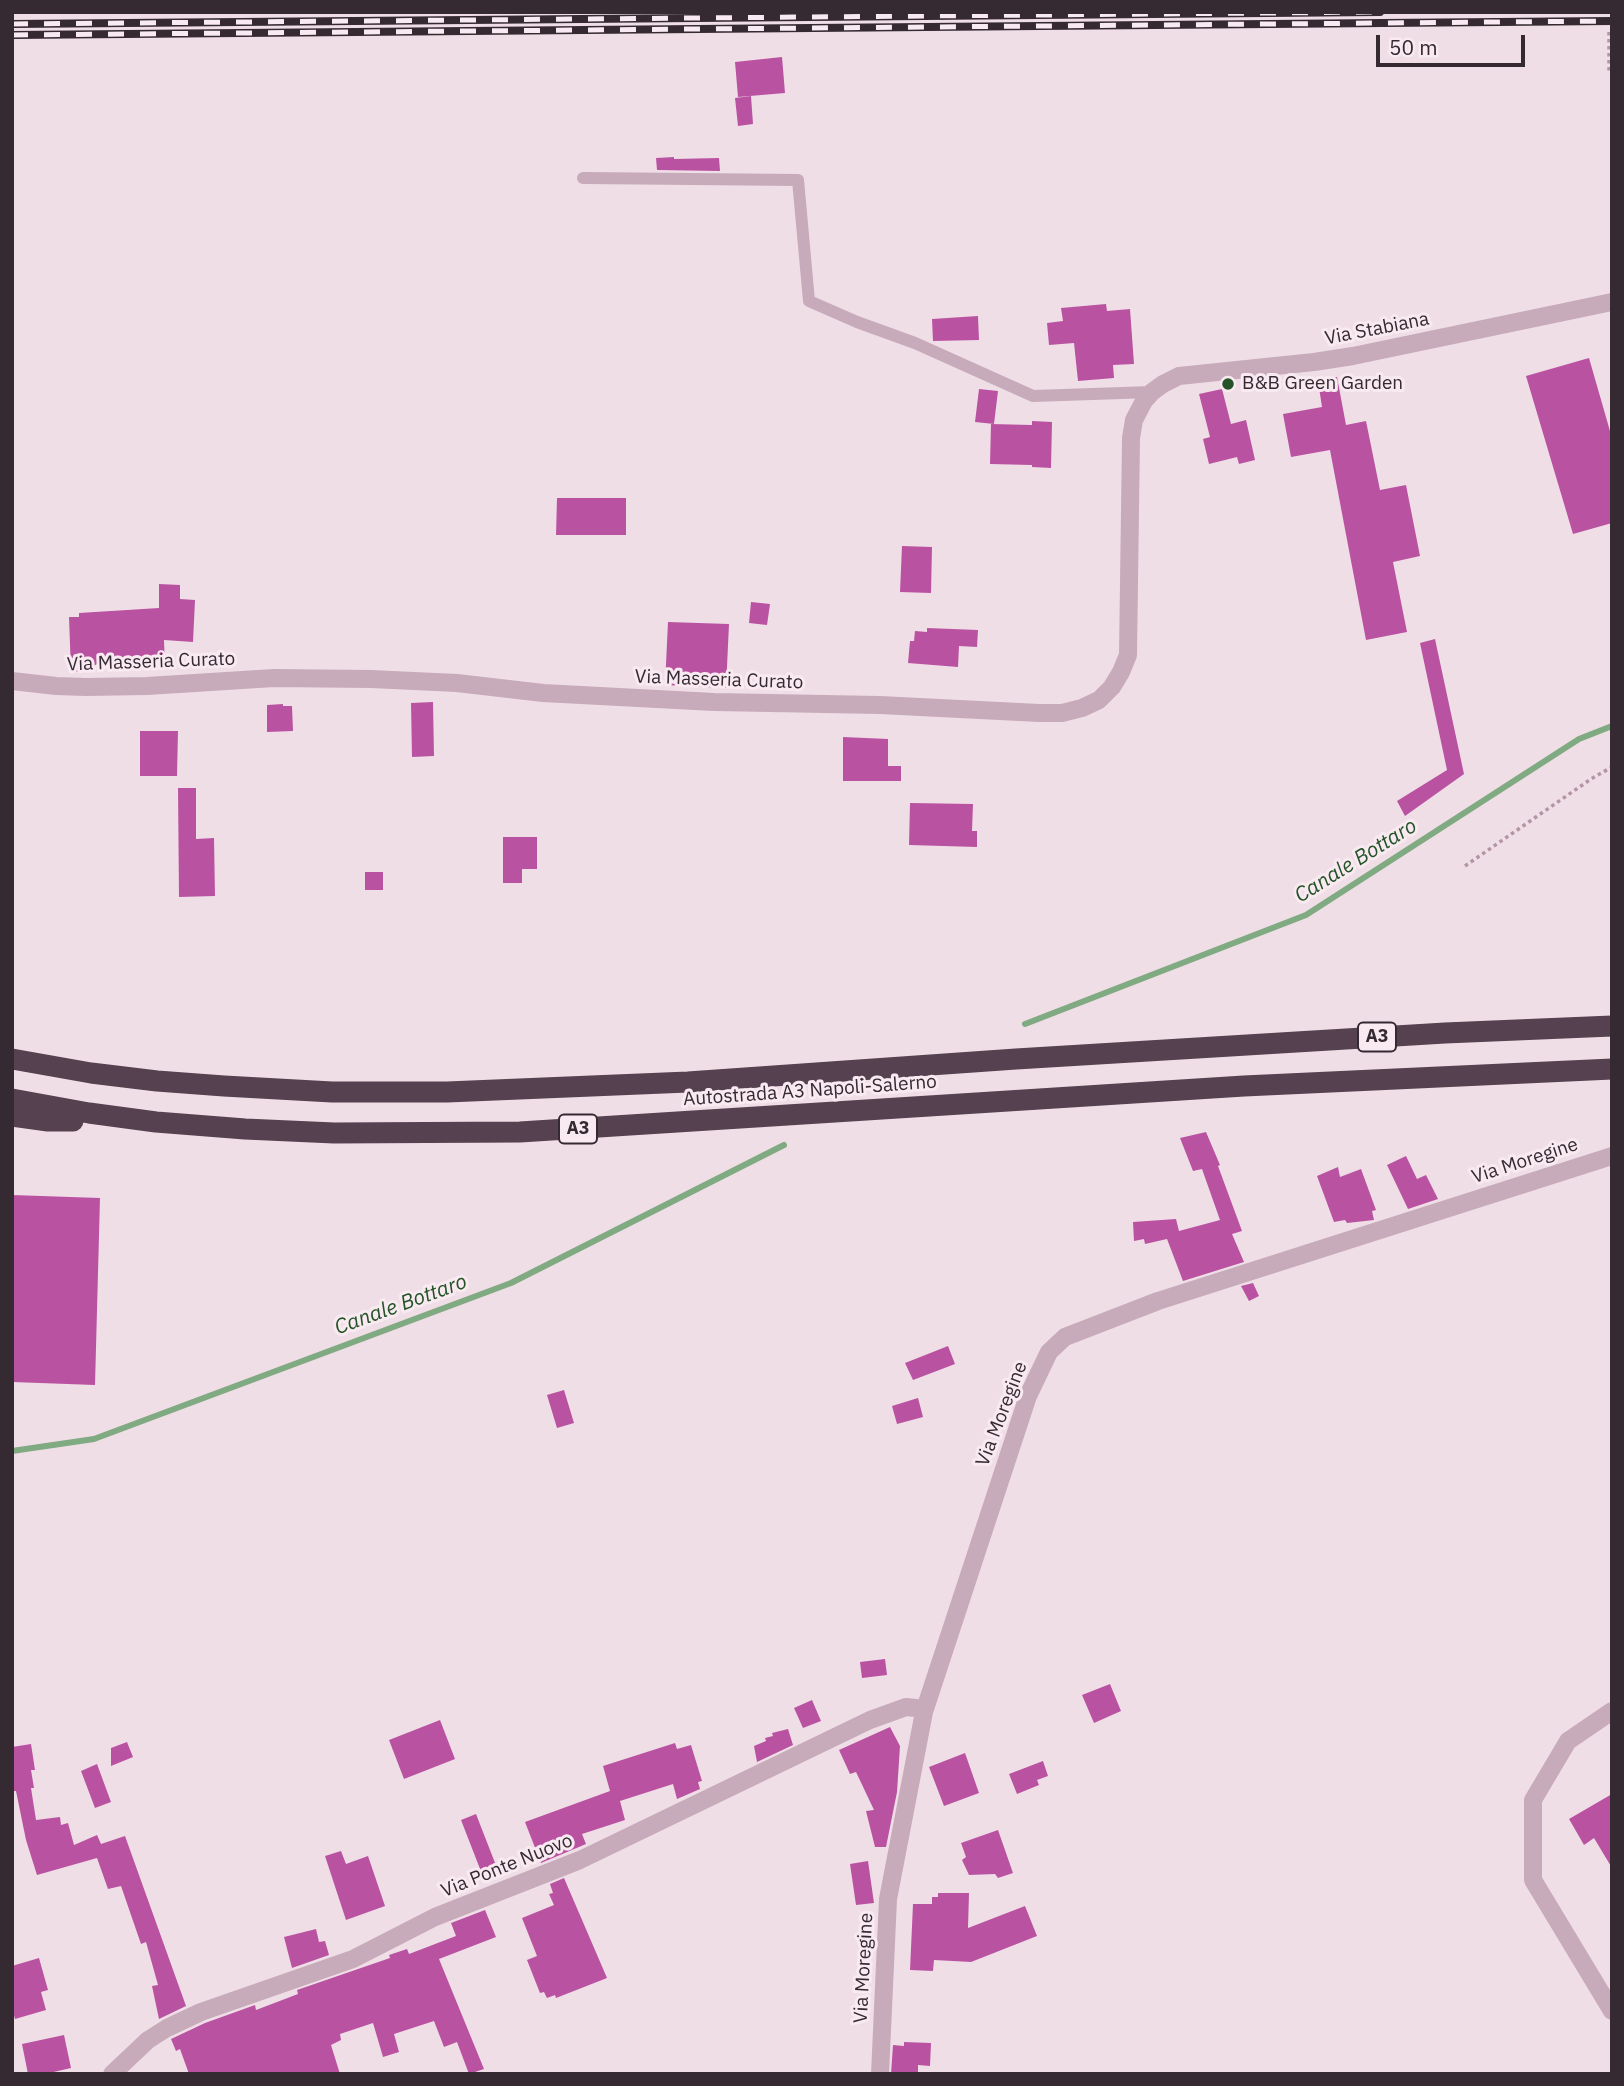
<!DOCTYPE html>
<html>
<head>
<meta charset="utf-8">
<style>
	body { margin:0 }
	#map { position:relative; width:1624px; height:2086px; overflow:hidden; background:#f0dee7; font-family:"IBM Plex Sans",sans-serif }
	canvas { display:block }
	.frame { position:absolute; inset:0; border:14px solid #352932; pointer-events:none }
	.scale { position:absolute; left:1376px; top:35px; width:149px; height:32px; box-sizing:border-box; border:4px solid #352932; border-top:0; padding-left:9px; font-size:21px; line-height:24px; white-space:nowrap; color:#352932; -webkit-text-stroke:5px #f8eaf0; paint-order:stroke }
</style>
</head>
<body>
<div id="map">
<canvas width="1624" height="2086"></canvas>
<div class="frame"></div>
<div class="scale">50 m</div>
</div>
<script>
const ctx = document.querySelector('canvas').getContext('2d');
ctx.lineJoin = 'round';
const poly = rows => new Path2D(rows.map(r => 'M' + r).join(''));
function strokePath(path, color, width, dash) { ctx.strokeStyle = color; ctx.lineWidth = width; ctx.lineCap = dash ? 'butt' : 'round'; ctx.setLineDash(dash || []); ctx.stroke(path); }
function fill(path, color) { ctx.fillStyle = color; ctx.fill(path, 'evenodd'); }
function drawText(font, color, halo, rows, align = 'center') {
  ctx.font = font + ' "IBM Plex Sans",sans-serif'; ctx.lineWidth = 6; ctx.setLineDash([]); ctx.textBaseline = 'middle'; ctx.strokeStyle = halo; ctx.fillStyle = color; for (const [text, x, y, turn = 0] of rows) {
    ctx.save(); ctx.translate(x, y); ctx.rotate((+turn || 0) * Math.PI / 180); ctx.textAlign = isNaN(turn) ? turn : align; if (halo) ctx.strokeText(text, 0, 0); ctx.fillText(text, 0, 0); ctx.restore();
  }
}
const stream = poly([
	[1025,1024,1306,915,1579,739,1612,726],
	[12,1451,94,1439,511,1283,784,1145]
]);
const building = poly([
	[782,57,785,93,738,97,735,62],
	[751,96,753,124,738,126,735,98],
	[674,157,674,159,719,158,720,171,657,170,656,158],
	[1106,304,1107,311,1130,309,1134,364,1113,365,1114,378,1078,381,1074,343,1049,345,1047,323,1063,321,1061,308],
	[978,316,979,340,933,341,932,319],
	[1589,358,1612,438,1612,523,1573,534,1526,376],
	[1337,377,1346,425,1366,421,1380,490,1406,485,1420,556,1393,562,1407,632,1366,640,1330,450,1291,457,1283,414,1322,407,1318,381],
	[979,389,998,391,994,424,975,422],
	[1222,389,1231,424,1246,420,1255,460,1239,464,1237,457,1209,464,1203,439,1210,437,1199,394],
	[1032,421,1052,422,1051,468,1032,467,1032,465,990,464,991,424,1032,425],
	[557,498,626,498,626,535,556,535],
	[902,546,932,547,931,593,900,592],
	[159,584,180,585,180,599,195,600,193,642,164,640,165,669,119,666,112,656,84,671,71,672,69,617,79,617,79,613,159,608],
	[751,602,770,604,767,625,749,623],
	[668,622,729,624,726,688,665,685],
	[927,628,978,630,977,647,959,646,958,667,908,663,910,641,914,641,915,631,927,632],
	[1435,639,1464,774,1405,816,1397,801,1447,770,1420,643],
	[433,702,434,756,412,757,411,703],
	[283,704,283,706,292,706,293,731,267,732,267,705],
	[140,731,178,731,177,776,140,776],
	[843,737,888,739,888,766,901,766,901,781,843,781],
	[178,788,196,788,196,839,214,838,215,896,179,897],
	[910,803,973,804,972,831,977,831,977,847,909,845],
	[503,837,537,837,537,869,522,869,522,883,503,883],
	[365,872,383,872,383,890,365,890],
	[1206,1132,1220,1165,1218,1166,1242,1231,1232,1234,1244,1262,1183,1281,1167,1239,1145,1244,1144,1239,1134,1241,1133,1222,1176,1219,1179,1231,1220,1220,1202,1169,1193,1171,1180,1138],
	[1406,1156,1417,1179,1426,1175,1438,1199,1408,1209,1387,1165],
	[1338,1167,1340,1177,1361,1169,1376,1210,1372,1211,1374,1220,1347,1223,1345,1220,1334,1222,1317,1176],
	[12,1195,100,1198,95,1385,12,1382],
	[1253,1283,1259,1296,1249,1301,1241,1286],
	[948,1346,955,1364,913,1380,905,1363],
	[564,1390,574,1423,557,1428,547,1395],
	[918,1398,923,1417,897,1424,892,1406],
	[885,1659,887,1675,862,1678,860,1662],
	[1110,1684,1121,1711,1094,1723,1082,1695],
	[812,1700,821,1721,803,1728,794,1708],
	[440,1720,455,1759,404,1779,389,1740],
	[890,1727,900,1746,897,1792,886,1847,875,1847,866,1811,874,1810,856,1772,850,1774,839,1750],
	[788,1729,793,1745,757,1762,754,1746,766,1741,765,1738,773,1736,772,1733],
	[127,1742,133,1757,111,1766,111,1748],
	[675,1743,677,1749,691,1745,702,1781,698,1782,700,1789,677,1799,673,1784,620,1801,625,1820,582,1834,586,1844,541,1863,525,1822,610,1791,603,1766],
	[31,1744,35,1770,31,1770,34,1788,31,1788,36,1820,60,1817,61,1825,68,1823,74,1845,97,1835,101,1844,125,1836,186,2006,159,2019,152,1986,158,1985,146,1942,141,1944,121,1886,108,1889,97,1858,37,1875,26,1840,16,1791,12,1791,12,1747],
	[965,1753,979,1793,944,1806,929,1767],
	[1043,1761,1048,1776,1037,1780,1039,1785,1017,1794,1009,1774],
	[97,1764,111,1802,95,1808,81,1771],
	[1612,1794,1612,1868,1594,1838,1584,1845,1569,1819],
	[476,1814,497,1868,482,1874,461,1820],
	[998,1830,1013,1873,998,1878,995,1874,969,1875,962,1860,966,1857,961,1843],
	[341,1851,346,1864,368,1856,385,1906,346,1920,325,1856],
	[868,1861,874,1903,856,1905,850,1864],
	[564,1878,607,1978,556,1998,555,1995,547,1998,544,1992,540,1993,527,1960,537,1956,522,1918,554,1905,549,1894,553,1893,550,1884],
	[938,1893,969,1893,968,1928,1025,1906,1037,1936,971,1962,934,1960,933,1971,910,1970,913,1904,932,1904,932,1897,938,1897],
	[485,1910,496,1937,439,1959,484,2069,469,2074,457,2042,444,2047,434,2021,394,2034,399,2052,383,2057,373,2023,340,2034,341,2040,331,2045,340,2074,189,2074,180,2049,176,2051,171,2039,205,2023,255,2005,256,2010,298,1994,297,1990,390,1958,389,1955,407,1949,409,1954,456,1936,451,1923],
	[316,1929,319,1942,325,1941,329,1955,292,1968,284,1937],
	[39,1958,48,1990,41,1992,46,2010,15,2019,12,2008,12,1966],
	[64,2035,71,2068,45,2074,28,2074,22,2044],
	[904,2042,931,2043,930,2066,918,2065,918,2074,891,2074,893,2045,904,2046]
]);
const path = poly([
	[1609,32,1609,72,1612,72],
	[1465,866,1591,779,1612,767]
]);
const service = poly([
	[583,178,798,180,809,301,857,322,915,343,1033,396,1152,392]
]);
const minor = poly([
	[12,681,56,686,86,687,147,686,274,678,371,679,457,683,543,693,714,702,880,705,1039,713,1062,713,1082,708,1099,700,1112,687,1121,672,1128,655,1131,438,1134,420,1144,401,1152,392,1163,384,1179,376,1314,362,1353,356,1612,302],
	[1612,1711,1568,1741,1533,1800,1533,1880,1612,2011],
	[112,2074,148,2040,167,2028,201,2012,353,1959,435,1917,580,1860,870,1720,906,1707,916,1708,924,1712],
	[880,2074,888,1899,924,1712,1028,1396,1049,1352,1065,1337,1158,1301,1612,1156]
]);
const motorway = poly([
	[12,1059,91,1073,157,1081,224,1086,332,1092,447,1092,688,1082,1016,1059,1445,1033,1612,1026],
	[12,1099,89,1113,156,1122,245,1129,334,1133,520,1132,1244,1086,1612,1069],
	[12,1116,48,1121,73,1121]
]);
const rail = poly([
	[12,24,1380,12],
	[12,35,1612,21]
]);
const markers = [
	[1228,384,7,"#235326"]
];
const shields = [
	[1377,1037,38],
	[578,1129,38]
];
const shieldNames = [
	["A3",1377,1037],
	["A3",578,1129]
];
const streetNames = [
	["Via Stabiana",1377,329,-11],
	["Via Masseria Curato",151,662,-2],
	["Via Masseria Curato",719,680,2],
	["Autostrada A3 Napoli-Salerno",810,1091,-4],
	["Via Moregine",1525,1161,-18],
	["Via Moregine",1002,1414,-69],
	["Via Ponte Nuovo",507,1866,-22],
	["Via Moregine",864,1968,-87]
];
const poiNames = [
	["B&B Green Garden",1242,384]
];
const waterNames = [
	["Canale Bottaro",1356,861,-32],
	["Canale Bottaro",401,1305,-20]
];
strokePath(stream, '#80aa81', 6);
fill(building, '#ba52a2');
strokePath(path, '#b395a6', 3.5, [3.5, 3.5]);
strokePath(service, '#c7abba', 12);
strokePath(minor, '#c7abba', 18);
strokePath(motorway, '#55414f', 21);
strokePath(rail, '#352932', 8);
strokePath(rail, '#f8eaf0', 5, [16]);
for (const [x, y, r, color] of markers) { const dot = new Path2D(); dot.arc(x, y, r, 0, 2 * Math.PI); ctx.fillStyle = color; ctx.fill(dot); strokePath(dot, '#f8eaf0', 2.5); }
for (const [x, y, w] of shields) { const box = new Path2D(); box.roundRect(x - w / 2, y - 14.5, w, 29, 5); ctx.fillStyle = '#f8eaf0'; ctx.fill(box); strokePath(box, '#352932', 2); }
drawText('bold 18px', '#352932', null, shieldNames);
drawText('19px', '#352932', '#f8eaf0', streetNames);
drawText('19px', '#352932', '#f8eaf0', poiNames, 'left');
drawText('italic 21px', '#235326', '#f8eaf0', waterNames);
</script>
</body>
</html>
